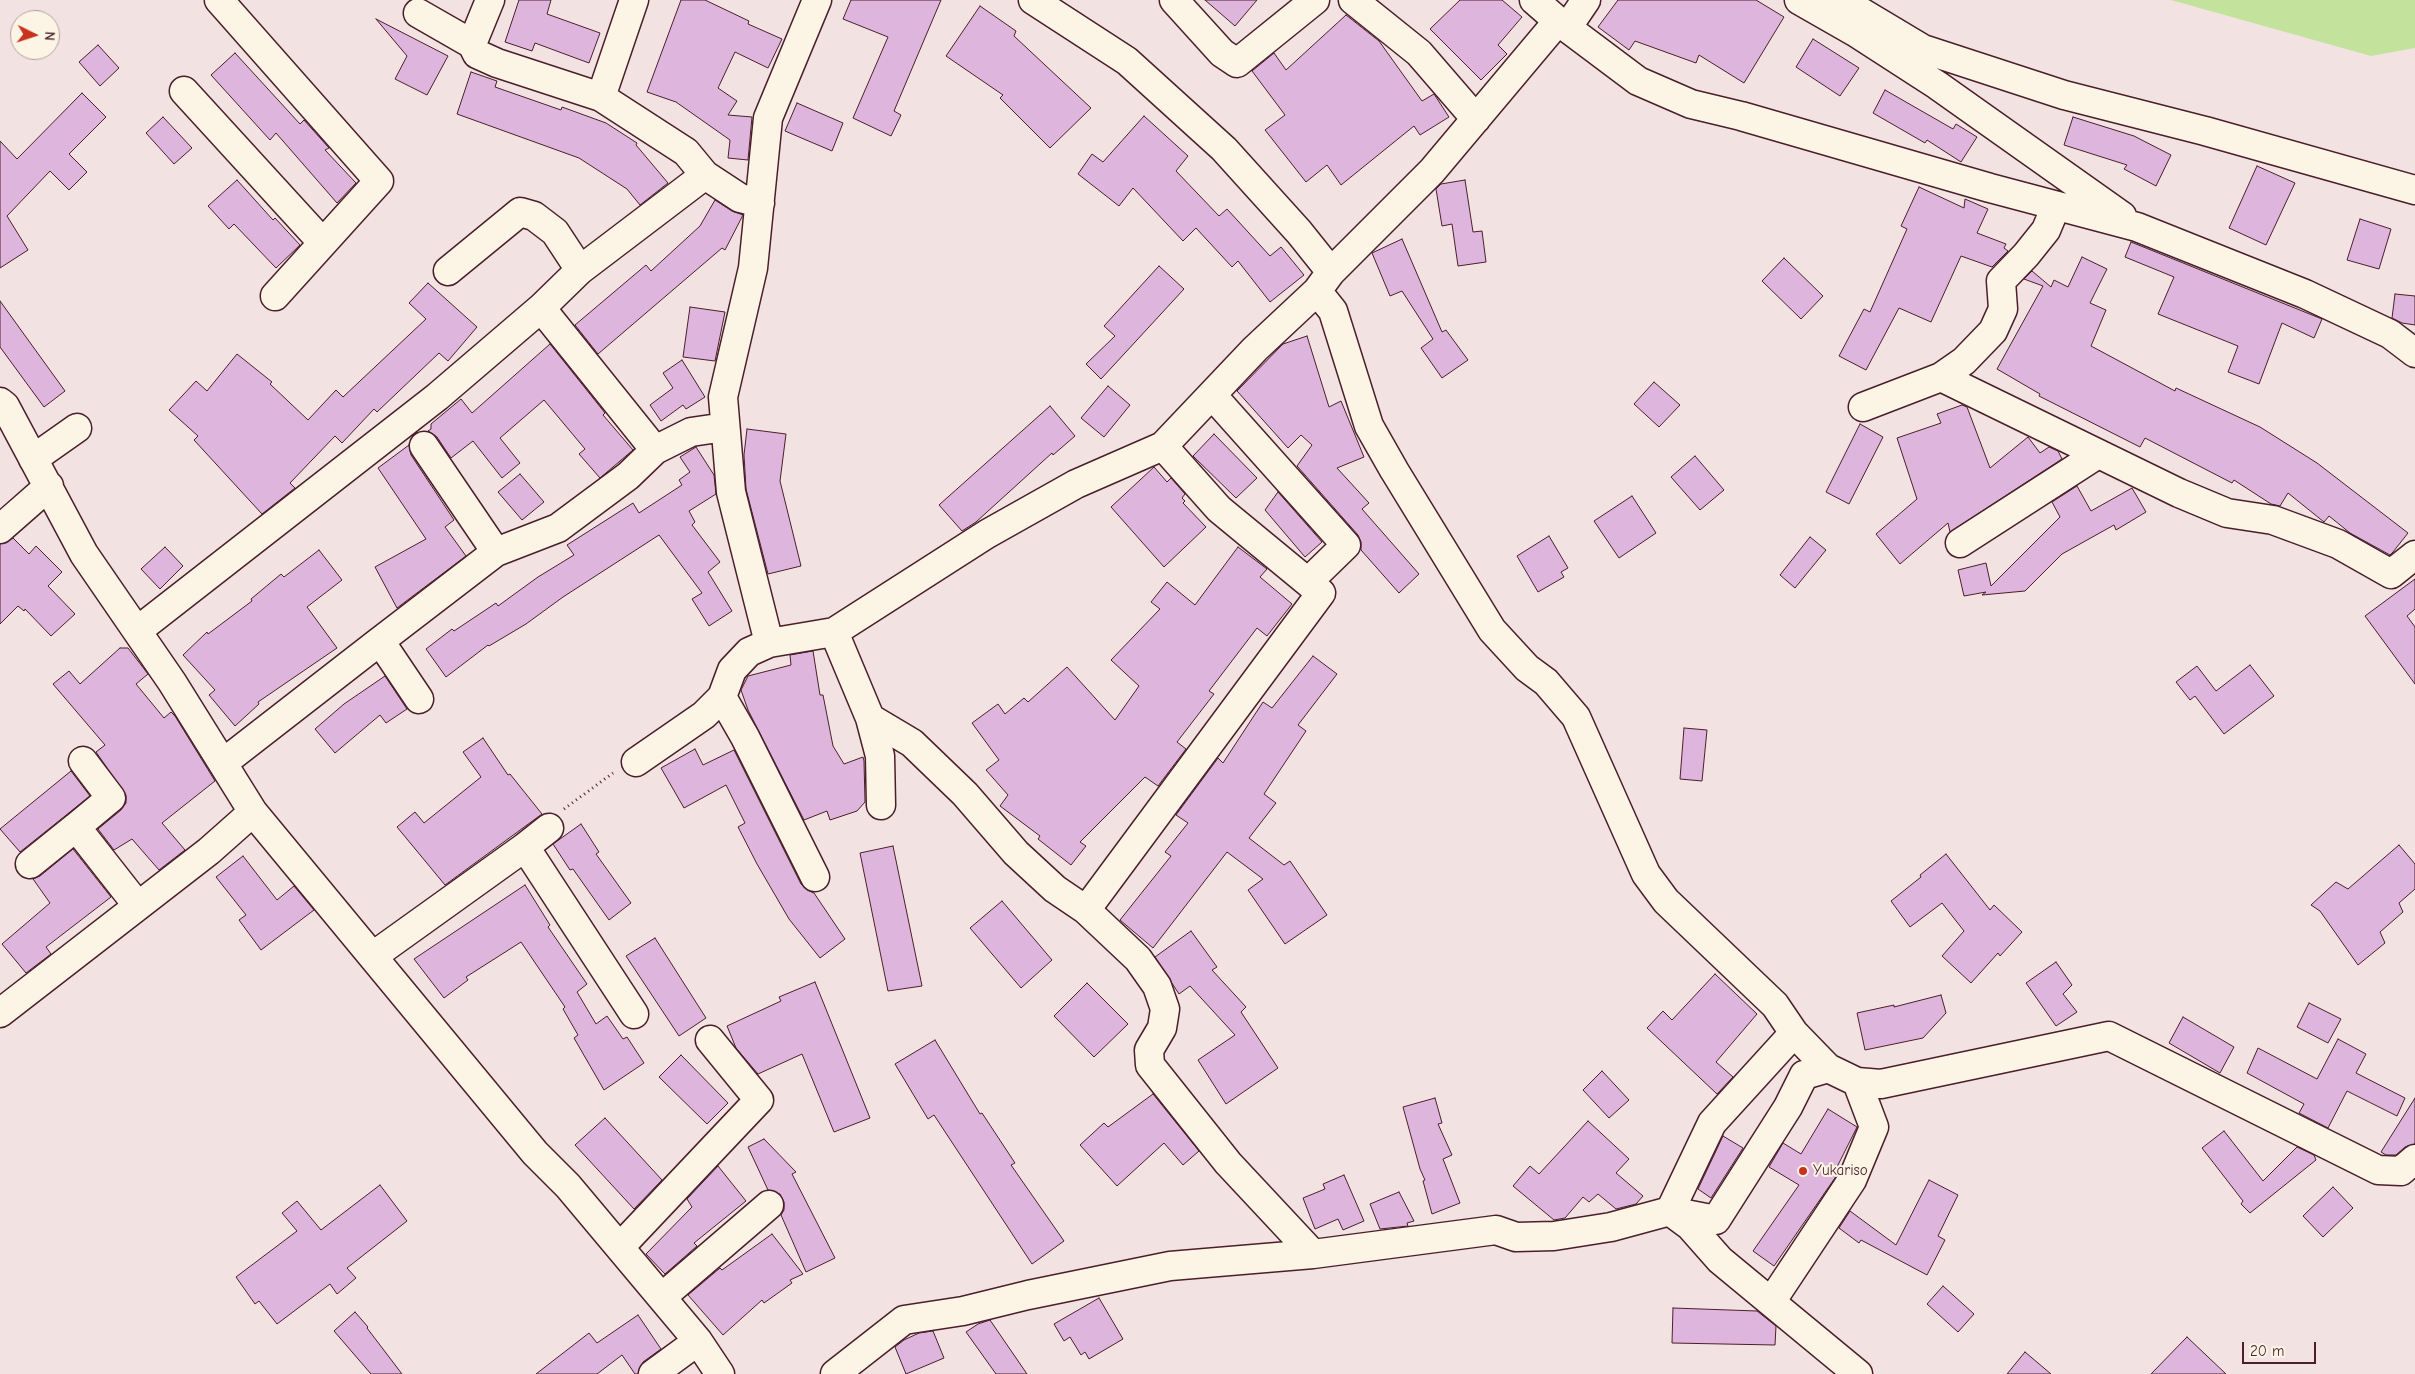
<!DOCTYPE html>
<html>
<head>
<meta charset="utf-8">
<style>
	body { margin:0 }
	#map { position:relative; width:2415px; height:1374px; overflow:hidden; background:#f3e2e2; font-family:"Comic Neue",sans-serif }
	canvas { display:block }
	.north { position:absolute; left:10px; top:10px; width:50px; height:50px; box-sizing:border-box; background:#fcf5e5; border:1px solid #b59f9b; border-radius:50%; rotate:94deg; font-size:14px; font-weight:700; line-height:20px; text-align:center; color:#4a1f2b }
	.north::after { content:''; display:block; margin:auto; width:18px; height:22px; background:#c8321e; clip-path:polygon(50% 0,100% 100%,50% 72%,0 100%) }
	.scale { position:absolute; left:2242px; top:1342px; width:74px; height:22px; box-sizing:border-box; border:2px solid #4a1f2b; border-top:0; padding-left:6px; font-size:15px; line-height:18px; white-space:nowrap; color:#4a1f2b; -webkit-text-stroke:4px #fcf5e5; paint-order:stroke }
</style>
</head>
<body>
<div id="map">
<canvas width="2415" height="1374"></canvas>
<div class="north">N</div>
<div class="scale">20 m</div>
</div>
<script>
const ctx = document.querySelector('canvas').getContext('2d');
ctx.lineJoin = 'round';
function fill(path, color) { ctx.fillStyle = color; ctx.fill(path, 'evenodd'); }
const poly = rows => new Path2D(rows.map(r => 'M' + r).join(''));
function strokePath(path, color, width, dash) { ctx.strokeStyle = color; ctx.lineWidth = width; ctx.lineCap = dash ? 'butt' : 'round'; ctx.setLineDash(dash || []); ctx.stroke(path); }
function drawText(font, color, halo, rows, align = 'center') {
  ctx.font = font + ' "Comic Neue",sans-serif'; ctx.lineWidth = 4; ctx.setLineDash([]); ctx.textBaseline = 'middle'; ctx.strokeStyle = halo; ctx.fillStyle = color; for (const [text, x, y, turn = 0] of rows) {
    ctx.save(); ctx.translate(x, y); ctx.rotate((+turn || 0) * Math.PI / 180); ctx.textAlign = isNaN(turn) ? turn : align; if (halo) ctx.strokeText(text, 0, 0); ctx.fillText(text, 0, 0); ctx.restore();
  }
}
const green = poly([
	[2171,0,2415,0,2415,48,2371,56]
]);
const building = poly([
	[519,0,551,0,547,14,600,33,589,63,535,43,532,51,505,42,519,0],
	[681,0,705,0,749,21,748,24,782,39,768,68,735,52,718,88,737,101,728,115,752,117,748,160,728,158,730,140,676,102,647,92,681,0],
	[851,0,941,0,894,111,901,115,891,136,853,118,888,37,843,19,851,0],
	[1205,0,1257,0,1235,26,1205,0],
	[1460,0,1502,0,1522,17,1498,45,1507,54,1481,80,1430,29,1460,0],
	[1618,0,1756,0,1784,17,1744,83,1699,55,1696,63,1635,41,1629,50,1598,27,1618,0],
	[980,6,1016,31,1014,36,1091,108,1050,148,1000,98,1003,95,946,56,980,6],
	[1346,15,1379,41,1422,101,1434,94,1449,117,1420,135,1414,126,1341,185,1327,165,1306,182,1265,130,1285,115,1252,71,1274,53,1286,70,1346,15],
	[376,19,448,56,427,95,395,79,407,56,376,19],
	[1813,39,1859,68,1840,96,1796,67,1813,39],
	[98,45,119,68,100,86,79,62,98,45],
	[235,53,300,124,304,120,329,148,325,150,356,183,337,203,276,133,270,140,211,75,235,53],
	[471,72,497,81,495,87,561,110,562,107,606,123,637,143,636,145,668,183,640,205,627,189,579,158,457,114,471,72],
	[1885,90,1953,129,1956,124,1977,137,1961,162,1927,140,1925,143,1873,113,1885,90],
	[82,93,106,117,69,154,87,172,69,190,50,171,7,216,28,250,0,268,0,141,17,159,82,93],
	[797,103,843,123,832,151,785,131,797,103],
	[1144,116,1188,156,1176,171,1219,216,1227,209,1270,256,1281,247,1304,275,1270,302,1238,261,1232,267,1196,228,1183,241,1133,188,1119,206,1078,174,1092,154,1103,162,1144,116],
	[163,117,192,148,174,164,146,133,163,117],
	[2073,117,2134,136,2171,155,2156,186,2124,169,2127,165,2064,145,2073,117],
	[2257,166,2295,183,2266,245,2229,228,2257,166],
	[237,180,273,220,275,218,300,245,276,268,234,224,229,229,208,206,237,180],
	[1465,180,1473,232,1482,231,1486,262,1458,266,1452,224,1442,226,1436,189,1441,184,1465,180],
	[1919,187,1964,208,1965,199,1988,209,1977,233,2006,244,2004,248,2008,251,1992,267,1961,256,1931,322,1899,308,1866,370,1839,356,1864,309,1870,312,1907,229,1901,226,1919,187],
	[715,200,732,211,743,215,725,250,722,248,598,354,575,325,646,265,651,271,700,226,715,200],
	[2360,219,2391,229,2379,269,2347,260,2360,219],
	[1402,239,1442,332,1446,330,1468,360,1442,378,1421,348,1433,339,1402,291,1390,296,1372,253,1402,239],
	[2131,242,2322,319,2314,338,2282,323,2259,384,2228,372,2238,346,2158,314,2174,277,2125,257,2131,242],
	[2082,257,2107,269,2090,303,2106,310,2091,346,2175,391,2176,388,2260,427,2317,463,2408,533,2393,552,2390,555,2350,533,2329,516,2324,522,2288,493,2280,506,2271,504,2234,480,2232,483,2145,438,2140,447,2039,396,2040,394,1997,369,2043,286,2024,279,2032,271,2051,287,2054,280,2068,287,2082,257],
	[1784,258,1823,296,1801,319,1762,281,1784,258],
	[1159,266,1184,289,1101,379,1086,364,1115,336,1104,326,1159,266],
	[428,283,477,327,448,361,439,353,377,412,374,409,342,443,335,436,290,483,295,488,262,514,194,440,198,436,169,410,196,381,207,391,237,354,272,382,270,384,308,420,336,390,343,397,426,319,409,303,428,283],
	[2395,294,2415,296,2415,325,2402,323,2392,318,2395,294],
	[0,301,65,391,44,407,0,347,0,301],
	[690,307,725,312,715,361,683,357,690,307],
	[1307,336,1329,407,1341,401,1364,457,1337,468,1369,503,1362,509,1419,574,1399,593,1361,550,1361,542,1358,535,1297,466,1312,445,1301,435,1288,448,1237,391,1283,344,1307,336],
	[550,344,605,413,603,415,633,450,600,478,579,454,585,449,544,400,500,438,520,463,502,478,473,441,451,458,437,437,428,431,431,429,431,424,461,399,472,413,550,344],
	[682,360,705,397,686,409,683,405,661,421,650,405,673,388,663,373,682,360],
	[1654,382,1680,405,1659,427,1634,404,1654,382],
	[1108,386,1130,405,1104,437,1081,418,1108,386],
	[1962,405,1967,407,1990,468,2028,437,2040,453,2049,447,2058,451,2062,459,1950,532,1948,523,1900,564,1876,534,1917,499,1897,438,1941,423,1937,414,1962,405],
	[1050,406,1075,436,1053,455,1052,453,976,522,962,531,939,505,1050,406],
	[1860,424,1883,437,1849,504,1826,492,1860,424],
	[747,429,786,434,780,481,801,566,768,574,746,489,744,455,747,429],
	[1214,434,1257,478,1236,498,1193,456,1214,434],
	[409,445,411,455,454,520,445,527,466,556,397,608,375,567,426,539,378,468,409,445],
	[696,447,714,475,716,494,689,511,695,522,692,525,720,562,708,572,732,611,709,626,692,599,702,593,659,535,563,597,526,624,489,646,488,645,446,677,426,649,452,629,454,631,496,603,498,606,538,577,574,555,567,545,633,503,639,513,682,485,679,480,690,472,680,457,696,447],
	[1695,456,1724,490,1700,510,1671,477,1695,456],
	[1154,467,1167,482,1171,478,1185,494,1182,498,1185,501,1183,503,1206,527,1164,567,1111,507,1154,467],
	[520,474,544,502,522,520,498,492,520,474],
	[2077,486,2091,511,2132,488,2146,512,2116,530,2114,525,2062,554,2025,591,1982,595,1986,592,1964,596,1958,570,1986,563,1991,586,2060,517,2052,502,2077,486],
	[1278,492,1322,542,1305,557,1265,510,1278,492],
	[1632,496,1656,533,1619,558,1594,521,1632,496],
	[1549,536,1568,568,1561,572,1564,577,1538,592,1517,556,1549,536],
	[1810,537,1826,550,1795,588,1780,575,1810,537],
	[13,538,29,554,36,546,62,572,48,586,75,614,51,636,25,609,24,611,18,606,0,624,0,544,13,538],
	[165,547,183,566,160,589,141,569,165,547],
	[1238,547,1267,569,1260,577,1292,604,1267,636,1257,628,1209,691,1214,694,1177,742,1186,749,1158,786,1145,777,1080,842,1086,846,1071,865,1038,839,1040,836,1000,806,1008,795,986,770,999,760,972,723,998,704,1005,714,1024,698,1028,702,1067,667,1115,720,1139,686,1111,660,1160,609,1151,602,1167,582,1195,605,1238,547],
	[319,550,342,580,307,607,337,648,258,702,259,704,235,726,209,695,215,690,183,655,207,632,208,634,252,601,251,599,281,574,284,577,319,550],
	[2415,579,2415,609,2407,616,2415,627,2415,684,2365,616,2415,579],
	[120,648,128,648,148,674,136,684,164,718,171,712,175,716,215,781,162,823,185,850,159,870,132,839,114,850,98,829,121,810,126,803,126,795,96,752,105,745,53,684,69,671,80,684,120,648],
	[813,651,820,695,823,695,833,746,844,764,863,757,864,761,865,802,857,811,830,820,827,811,804,820,748,710,741,690,748,676,791,665,790,655,813,651],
	[1313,656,1337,674,1298,725,1306,731,1264,794,1276,803,1249,838,1284,865,1290,861,1327,915,1285,944,1248,890,1263,879,1227,852,1153,948,1120,920,1171,856,1165,852,1188,823,1176,815,1218,758,1223,763,1263,702,1272,708,1313,656],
	[2250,665,2274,696,2224,734,2195,696,2190,700,2176,682,2197,666,2216,691,2250,665],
	[385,676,407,709,386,723,380,715,335,753,315,729,344,704,385,676],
	[1684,728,1707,730,1702,781,1680,779,1684,728],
	[483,738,508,775,510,774,542,814,445,885,397,827,415,812,424,823,481,777,463,752,483,738],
	[695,749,703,765,734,750,801,884,807,890,814,893,845,939,820,958,789,919,757,864,738,827,745,823,726,785,684,808,661,768,695,749],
	[71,771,90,796,20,852,0,829,71,771],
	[581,824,599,852,596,854,631,903,609,920,573,869,570,870,553,844,581,824],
	[2399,845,2415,864,2415,889,2399,903,2403,912,2380,932,2385,943,2358,965,2320,911,2311,905,2336,882,2348,889,2399,845],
	[893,846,922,986,888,991,860,853,893,846],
	[73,849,111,897,46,947,51,954,26,973,2,944,50,903,33,879,40,876,73,849],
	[1946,854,1990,910,1994,905,2022,932,2000,956,1998,953,1971,983,1942,956,1964,931,1942,903,1910,927,1891,901,1921,877,1920,875,1946,854],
	[243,856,277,900,294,886,314,910,261,950,239,920,246,915,216,877,243,856],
	[525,885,550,925,548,927,587,984,577,992,596,1024,607,1016,623,1039,627,1037,644,1063,604,1090,574,1038,578,1035,563,1009,565,1007,521,942,466,977,468,980,444,998,414,959,525,885],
	[1002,901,1052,960,1021,988,970,928,1002,901],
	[1191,931,1217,967,1212,970,1246,1007,1241,1012,1278,1068,1226,1104,1198,1060,1235,1035,1190,986,1179,994,1155,957,1191,931],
	[655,938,706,1018,679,1036,626,956,655,938],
	[2056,962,2072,985,2063,994,2077,1012,2056,1026,2026,983,2056,962],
	[1715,974,1757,1014,1716,1062,1733,1077,1717,1094,1647,1028,1663,1011,1672,1020,1715,974],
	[815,982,870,1118,834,1132,802,1054,758,1074,736,1048,727,1026,781,1001,779,997,815,982],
	[1087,983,1128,1024,1094,1057,1054,1016,1087,983],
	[1941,995,1946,1013,1923,1038,1865,1050,1857,1013,1894,1005,1894,1007,1941,995],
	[2309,1003,2341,1019,2328,1043,2297,1027,2309,1003],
	[2183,1017,2234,1047,2220,1073,2169,1043,2183,1017],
	[2338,1039,2366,1054,2356,1073,2405,1098,2397,1116,2347,1091,2328,1128,2299,1113,2304,1104,2247,1073,2258,1048,2317,1079,2338,1039],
	[935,1040,980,1114,982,1113,1015,1163,1011,1165,1064,1241,1032,1264,934,1115,928,1119,895,1064,935,1040],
	[681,1055,728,1103,707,1124,659,1077,681,1055],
	[1602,1071,1629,1100,1609,1118,1583,1090,1602,1071],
	[1153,1094,1199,1151,1183,1165,1164,1143,1117,1186,1080,1145,1104,1123,1108,1127,1153,1094],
	[1435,1098,1442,1123,1438,1124,1452,1155,1443,1159,1460,1203,1432,1214,1423,1181,1425,1180,1420,1169,1403,1107,1435,1098],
	[2415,1098,2415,1144,2405,1147,2396,1155,2386,1155,2381,1152,2415,1098],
	[1828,1109,1857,1127,1834,1173,1837,1175,1774,1266,1753,1251,1799,1185,1769,1167,1783,1143,1801,1154,1828,1109],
	[605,1118,662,1180,634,1209,575,1145,605,1118],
	[1588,1121,1629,1159,1616,1173,1643,1196,1636,1204,1616,1209,1598,1194,1589,1202,1583,1197,1565,1218,1554,1220,1513,1186,1530,1166,1539,1174,1588,1121],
	[2224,1131,2263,1181,2297,1147,2314,1155,2316,1160,2250,1213,2241,1204,2243,1201,2202,1148,2224,1131],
	[1723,1136,1743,1148,1711,1198,1698,1189,1723,1136],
	[764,1139,796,1172,792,1174,835,1258,806,1272,781,1215,784,1210,784,1202,780,1194,768,1190,748,1147,764,1139],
	[718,1166,746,1201,694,1243,697,1246,665,1274,646,1254,692,1207,687,1199,718,1166],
	[1344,1175,1364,1221,1343,1230,1338,1219,1315,1229,1303,1198,1325,1189,1323,1184,1344,1175],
	[1929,1180,1958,1195,1938,1236,1945,1240,1927,1275,1861,1240,1859,1243,1839,1228,1850,1211,1896,1245,1929,1180],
	[380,1185,407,1221,347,1268,356,1278,337,1294,330,1284,277,1324,259,1301,255,1304,236,1277,297,1231,282,1213,297,1201,321,1230,380,1185],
	[2333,1187,2353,1208,2323,1237,2303,1216,2333,1187],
	[1399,1192,1414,1221,1407,1223,1408,1226,1380,1229,1370,1204,1399,1192],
	[772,1234,803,1274,790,1280,792,1283,764,1303,762,1300,723,1335,688,1295,720,1268,722,1270,772,1234],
	[1943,1286,1974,1314,1958,1332,1927,1304,1943,1286],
	[1099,1298,1123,1339,1089,1359,1085,1352,1081,1355,1070,1337,1064,1341,1054,1324,1099,1298],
	[1673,1308,1757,1311,1776,1326,1775,1345,1672,1343,1673,1308],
	[355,1312,368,1327,367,1328,402,1374,371,1374,334,1331,355,1312],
	[638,1315,661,1349,643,1362,638,1374,635,1374,622,1355,597,1374,536,1374,589,1333,597,1343,638,1315],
	[990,1320,1027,1374,996,1374,966,1332,978,1324,990,1320],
	[933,1331,944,1358,906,1374,895,1347,904,1340,919,1333,933,1331],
	[2187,1337,2226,1374,2151,1374,2187,1337],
	[2025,1352,2051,1374,2007,1374,2025,1352]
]);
const path = poly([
	[564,809,613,773]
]);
const minor = poly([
	[219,0,379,181,275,296],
	[817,0,768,118,753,268,723,397,731,492,769,643,834,632,987,534,1076,484,1163,446,1255,349,1317,291,1331,272,1432,171,1558,21],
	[1033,0,1127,61,1224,149,1299,232,1331,272],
	[1174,0,1222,53,1237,63,1315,0],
	[1353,0,1419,53,1476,119],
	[1534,0,1558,21,1638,81,1691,104,1741,116,1990,188,2137,227,2305,294,2390,334,2415,353],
	[1799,0,1855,32,1937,85,2122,216],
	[1841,0,1923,49,2064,95,2205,131,2415,190],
	[418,13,472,44,490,0],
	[1567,28,1586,0],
	[472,44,477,54,497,63,601,97,634,0],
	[184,91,323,243],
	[601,97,686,152,705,175,740,198,760,203],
	[2056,206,2046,230,2026,255,2001,281,2003,309,1993,331,1964,361,1941,377,2179,493,2227,513,2273,520,2338,544,2391,574,2415,555],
	[580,270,541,308,655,450,691,432,725,427],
	[448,271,520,212,534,216,555,232,580,270,705,175],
	[1317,291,1333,311,1369,426,1394,470,1492,630,1527,668,1546,682,1576,717,1646,874,1666,901,1775,1005,1794,1033],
	[1212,395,1346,545,1308,582],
	[0,402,5,406,84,554,172,682,253,812,535,1153,568,1186,698,1341,720,1374],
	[1863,407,1941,377],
	[424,446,496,552,558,528,628,476,655,450],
	[33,459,77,428],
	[0,529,49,486],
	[1960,543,2098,454],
	[137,631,437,397,541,308],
	[834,632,870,718,912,743,965,794,1016,853,1055,889,1086,910,1138,959,1157,986,1165,1009,1162,1028,1149,1050,1150,1065,1228,1163,1313,1254],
	[722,697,745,737,815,877],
	[419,699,380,641,496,552],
	[870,718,880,756,881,805],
	[83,761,111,798,76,827,138,906],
	[636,762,704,715,722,697,732,670,749,652,769,643],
	[223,763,380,641],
	[525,847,549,828],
	[30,864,76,827],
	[1086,910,1321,593,1219,509,1163,446],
	[373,956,525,847,634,1014],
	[0,1013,209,851,253,812],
	[1670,1211,1712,1123,1794,1033,1828,1068,1857,1082,1881,1084,2109,1036,2378,1170,2401,1171,2415,1159],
	[1671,1212,1690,1226,1720,1260,1858,1374],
	[620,1247,759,1100,710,1040],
	[662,1297,769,1205],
	[1771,1302,1852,1180,1874,1127,1857,1082],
	[653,1374,698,1341],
	[835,1374,904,1320,963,1311,1028,1295,1170,1266,1313,1254,1496,1230,1516,1237,1554,1236,1611,1227,1670,1211,1716,1220,1788,1107,1804,1075,1828,1068]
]);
const markers = [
	[1803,1171,5,"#c8321e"]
];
const poiNames = [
	["Yukariso",1813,1171]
];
fill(green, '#c3e39c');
fill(building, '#deb5dc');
strokePath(building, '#4a1f2b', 1);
strokePath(minor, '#4a1f2b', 31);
strokePath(path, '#4a1f2b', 3, [1, 4]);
strokePath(minor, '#fcf5e5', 28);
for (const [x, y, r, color] of markers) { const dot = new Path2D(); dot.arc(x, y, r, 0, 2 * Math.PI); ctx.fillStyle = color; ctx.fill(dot); strokePath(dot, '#fcf5e5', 2); }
drawText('15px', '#4a1f2b', '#fcf5e5', poiNames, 'left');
</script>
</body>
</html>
